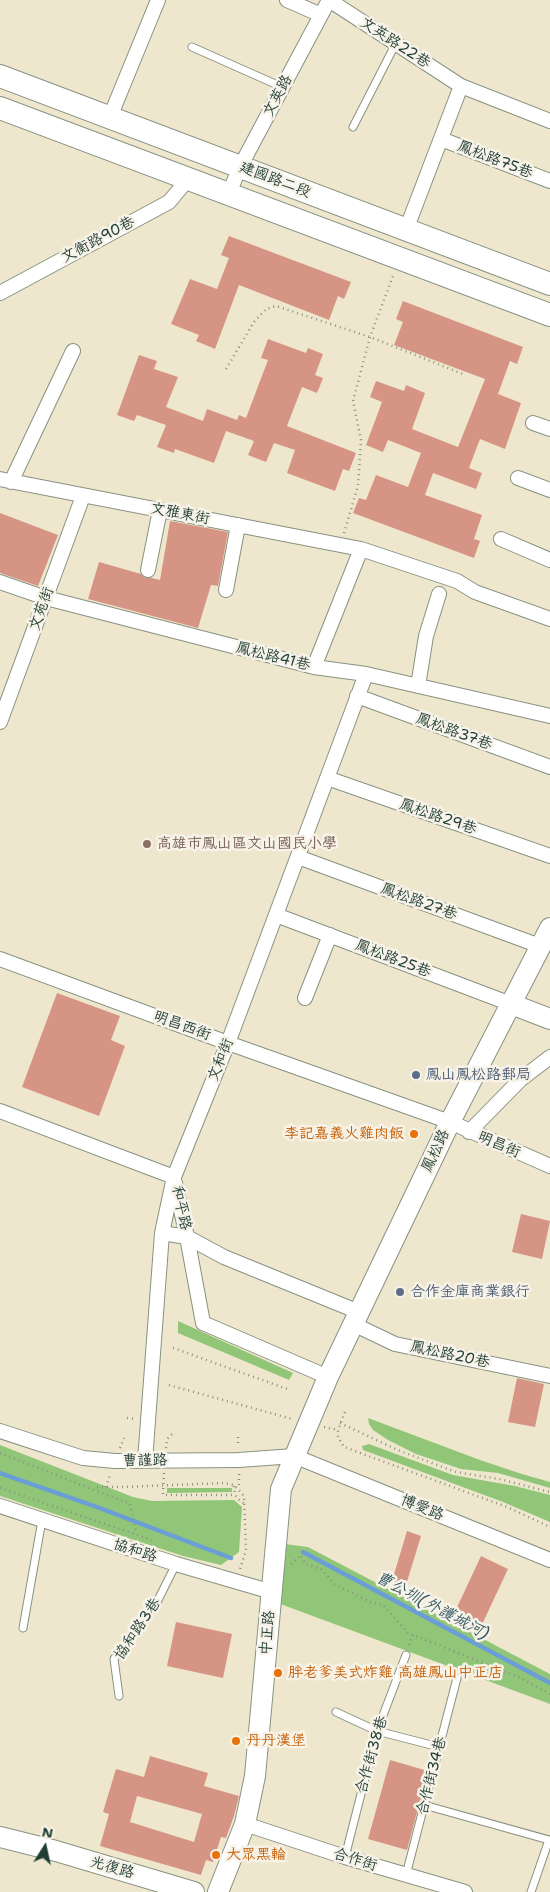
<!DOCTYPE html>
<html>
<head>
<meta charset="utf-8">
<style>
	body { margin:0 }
	#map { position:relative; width:550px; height:1892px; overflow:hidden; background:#efe7cd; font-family:"Shantell Sans",sans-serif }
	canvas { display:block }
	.north { position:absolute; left:20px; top:1822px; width:50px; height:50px; -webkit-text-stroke:4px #f7f3e8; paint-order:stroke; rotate:10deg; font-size:14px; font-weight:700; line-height:20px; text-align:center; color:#1f3d34 }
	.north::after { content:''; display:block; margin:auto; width:18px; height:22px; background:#1f3d34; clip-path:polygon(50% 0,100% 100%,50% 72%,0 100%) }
</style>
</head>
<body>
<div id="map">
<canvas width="550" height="1892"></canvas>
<div class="north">N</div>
</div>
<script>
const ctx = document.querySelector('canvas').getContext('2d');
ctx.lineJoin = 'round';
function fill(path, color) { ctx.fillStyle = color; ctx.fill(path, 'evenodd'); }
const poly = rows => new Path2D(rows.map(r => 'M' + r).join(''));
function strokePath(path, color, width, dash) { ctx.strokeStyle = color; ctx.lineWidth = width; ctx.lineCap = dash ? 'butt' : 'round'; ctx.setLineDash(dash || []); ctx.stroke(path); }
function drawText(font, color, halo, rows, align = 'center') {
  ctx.font = font + ' "Shantell Sans","LXGW WenKai TC",sans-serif'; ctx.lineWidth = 5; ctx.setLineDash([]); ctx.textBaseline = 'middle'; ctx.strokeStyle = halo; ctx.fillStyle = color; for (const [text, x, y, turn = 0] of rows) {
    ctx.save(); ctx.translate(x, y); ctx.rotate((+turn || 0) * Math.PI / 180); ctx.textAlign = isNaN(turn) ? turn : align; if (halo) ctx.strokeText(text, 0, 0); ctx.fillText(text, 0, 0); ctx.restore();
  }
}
const green = poly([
	[178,1321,293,1373,289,1380,178,1333],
	[368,1418,480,1460,522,1474,550,1482,550,1488,498,1473,461,1469,416,1454,388,1440,373,1430,369,1424],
	[369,1444,453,1475,515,1486,550,1495,550,1522,503,1502,363,1450,362,1446],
	[0,1445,133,1497,152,1501,234,1500,242,1507,239,1552,221,1565,183,1556,0,1496],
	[167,1488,232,1488,232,1492,167,1493],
	[277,1543,308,1547,550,1674,550,1704,275,1602]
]);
const stream = poly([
	[0,1473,97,1507,231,1558],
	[303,1552,550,1683]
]);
const building = poly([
	[229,236,351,282,344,299,338,296,329,320,239,285,215,349,196,341,199,335,171,324,190,279,217,289,229,258,221,255],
	[403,301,523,347,517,364,510,361,498,394,521,403,505,449,480,439,469,468,482,473,476,489,433,473,425,495,482,515,474,539,480,541,474,558,353,513,359,498,366,500,376,475,408,487,421,453,388,440,383,452,366,445,382,402,370,397,376,381,404,391,406,385,425,393,412,429,458,447,485,379,394,345,403,322,396,319],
	[268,339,306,353,308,348,323,354,315,375,323,378,317,393,302,387,287,426,356,453,349,471,343,469,335,491,287,473,295,450,274,443,266,462,248,455,254,441,226,431,214,463,175,449,174,453,157,447,166,425,137,415,134,421,117,415,139,355,157,361,154,369,178,377,166,407,203,421,207,409,237,420,239,415,246,418,268,360,261,358],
	[0,513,58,535,38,586,0,573],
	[170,521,228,532,218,586,211,585,198,628,88,599,99,562,141,574,146,578,152,578,160,580],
	[57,993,120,1016,111,1040,125,1046,99,1116,22,1087],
	[521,1214,550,1221,542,1259,512,1252],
	[517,1378,544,1384,535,1427,508,1422],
	[407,1531,421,1536,406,1585,392,1581],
	[481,1556,508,1569,479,1631,452,1618],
	[176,1622,232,1634,223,1678,167,1666],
	[150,1756,208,1773,204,1786,239,1796,234,1816,226,1838,221,1837,213,1862,206,1860,201,1875,100,1846,109,1814,103,1812,116,1769,144,1777],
	[137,1796,202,1814,194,1842,130,1822],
	[390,1760,428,1771,407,1850,368,1839]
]);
const path = poly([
	[226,369,254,322,266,309,276,306,370,337,463,374],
	[344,533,358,486,361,440,353,401,370,337,393,276],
	[173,1348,290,1390],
	[169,1385,292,1419],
	[345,1412,338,1430,338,1437,344,1447,507,1507,550,1527],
	[127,1418,136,1419],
	[340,1423,400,1451,456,1472,499,1479,550,1492],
	[324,1427,338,1430],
	[238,1437,238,1446],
	[120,1448,124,1438],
	[166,1448,167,1439,172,1434],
	[0,1453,130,1504,136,1533],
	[164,1473,163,1495,235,1495],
	[239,1474,239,1488],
	[234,1486,235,1495,238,1499,245,1504],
	[97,1487,123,1487,224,1483,234,1485,244,1496,246,1550,240,1569],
	[106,1487,110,1475],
	[0,1488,152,1540],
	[291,1564,301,1555,305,1564,321,1569,334,1584,370,1602,383,1605,408,1633,521,1678,550,1694],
	[409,1645,413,1635]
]);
const lane = poly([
	[192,47,282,87],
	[353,127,396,43],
	[23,1628,42,1520],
	[119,1696,114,1659,157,1602,176,1564],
	[336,1712,377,1731,439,1747],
	[424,1805,549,1840,531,1892],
	[345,1857,377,1731,406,1655],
	[406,1875,457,1678]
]);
const street = poly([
	[287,0,321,15],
	[329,0,461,86,550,121],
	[110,117,158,0],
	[441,139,550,181],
	[229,193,240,167,329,0],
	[406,230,461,86],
	[0,293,169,202,189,178],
	[533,423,550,429],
	[518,478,550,490],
	[0,479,361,549],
	[11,482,73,351],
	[501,539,550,560],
	[148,570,160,510],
	[0,582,46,598,314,667,366,674,550,716],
	[226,590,238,525],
	[314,667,361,549,457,581,475,592,550,619],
	[418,686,426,636,439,594],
	[357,696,550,767],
	[0,722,83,496],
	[327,778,550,856],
	[298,857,540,946],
	[276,915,511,1004],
	[0,959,228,1043,450,1122,550,1166],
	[305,998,330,935],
	[0,1111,174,1177],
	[469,1132,520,1080,550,1057],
	[175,1183,187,1237,224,1257,359,1312],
	[162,1233,187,1237,203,1323,328,1377],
	[353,1324,395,1344,550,1376],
	[0,1431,83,1458,115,1461,239,1460,294,1456,550,1560],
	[145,1461,162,1233,174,1177,228,1043,366,674],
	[0,1506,176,1564,272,1592],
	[245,1824,345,1857,465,1892]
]);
const secondary = poly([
	[511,1004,550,1019],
	[0,1837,56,1851,194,1892],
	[218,1892,245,1824,255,1776,281,1489,328,1377,450,1122,550,928]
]);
const primary = poly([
	[0,76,550,284],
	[0,108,550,315]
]);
const markers = [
	[147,844,5,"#8d6e63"],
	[416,1075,5,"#5c6f8a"],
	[414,1134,5,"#e8710a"],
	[400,1292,5,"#5c6f8a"],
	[278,1673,5,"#e8710a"],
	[236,1741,5,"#e8710a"],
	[216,1855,5,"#e8710a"]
];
const streetNames = [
	["文英路22巷",395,43,33],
	["文英路",278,96,-62],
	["鳳松路75巷",495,160,21],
	["建國路二段",275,180,21],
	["文衡路90巷",98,240,-28],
	["文雅東街",180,514,11],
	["文苑街",42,609,-70],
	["鳳松路41巷",273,657,14],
	["鳳松路37巷",454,732,20],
	["鳳松路29巷",438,817,19],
	["鳳松路27巷",419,902,20],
	["鳳松路25巷",393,959,21],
	["明昌西街",182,1026,20],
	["文和街",221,1060,-68],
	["明昌街",499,1145,23],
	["鳳松路",436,1151,-65],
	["和平路",181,1208,78],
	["鳳松路20巷",450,1355,12],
	["曹謹路",145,1461,-1],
	["博愛路",422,1508,22],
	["協和路",135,1551,18],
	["協和路3巷",138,1629,-56],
	["中正路",268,1633,-85],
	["合作街38巷",372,1755,-74],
	["合作街34巷",432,1776,-76],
	["合作街",355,1860,17],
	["光復路",112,1868,16]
];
const educationNames = [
	["高雄市鳳山區文山國民小學",157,844]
];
const serviceNames = [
	["鳳山鳳松路郵局",426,1075],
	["合作金庫商業銀行",410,1292]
];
const foodNames = [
	["李記嘉義火雞肉飯",404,1134,"right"],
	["胖老爹美式炸雞 高雄鳳山中正店",288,1673],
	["丹丹漢堡",246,1741],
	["大眾黑輪",226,1855]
];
const waterNames = [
	["曹公圳(外護城河)",432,1606,28]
];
fill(green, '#91c678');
strokePath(stream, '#6b9dd6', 4.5);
fill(building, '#d69584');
strokePath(lane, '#879280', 9);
strokePath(street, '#879280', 16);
strokePath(secondary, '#879280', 22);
strokePath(primary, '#879280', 24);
strokePath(path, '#879280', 2.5, [1, 4]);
strokePath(lane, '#fff', 7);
strokePath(street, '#fff', 14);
strokePath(secondary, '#fff', 20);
strokePath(primary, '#fff', 22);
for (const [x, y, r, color] of markers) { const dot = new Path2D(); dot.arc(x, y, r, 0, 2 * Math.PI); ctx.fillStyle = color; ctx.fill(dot); strokePath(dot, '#f7f3e8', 2); }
drawText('15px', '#1f3d34', '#f7f3e8', streetNames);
drawText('15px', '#785e54', '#f7f3e8', educationNames, 'left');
drawText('15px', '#4e5e75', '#f7f3e8', serviceNames, 'left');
drawText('15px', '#c56008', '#f7f3e8', foodNames, 'left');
drawText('italic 16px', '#365a65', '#f7f3e8', waterNames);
</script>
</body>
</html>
